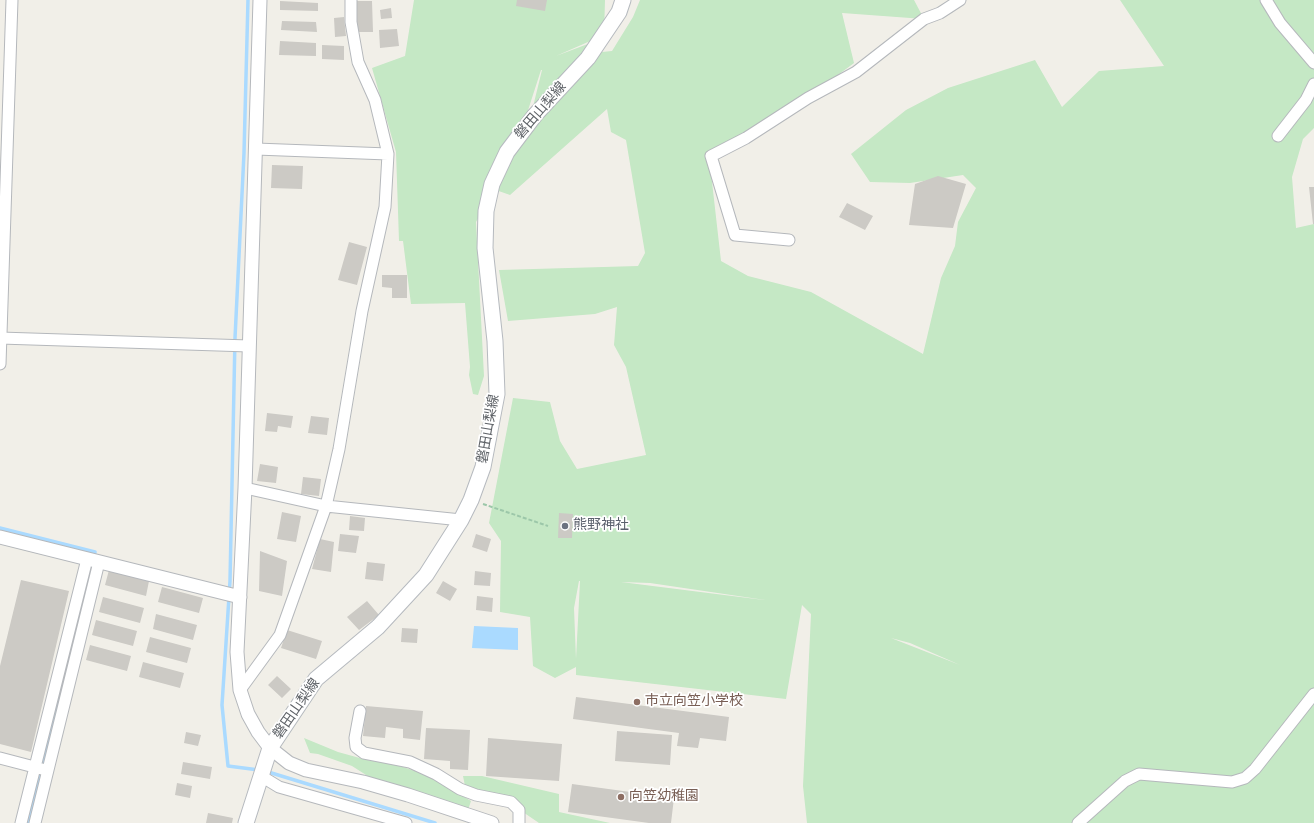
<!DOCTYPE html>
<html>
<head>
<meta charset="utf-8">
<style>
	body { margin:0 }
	canvas { display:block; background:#f1efe8 }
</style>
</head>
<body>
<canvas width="1314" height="823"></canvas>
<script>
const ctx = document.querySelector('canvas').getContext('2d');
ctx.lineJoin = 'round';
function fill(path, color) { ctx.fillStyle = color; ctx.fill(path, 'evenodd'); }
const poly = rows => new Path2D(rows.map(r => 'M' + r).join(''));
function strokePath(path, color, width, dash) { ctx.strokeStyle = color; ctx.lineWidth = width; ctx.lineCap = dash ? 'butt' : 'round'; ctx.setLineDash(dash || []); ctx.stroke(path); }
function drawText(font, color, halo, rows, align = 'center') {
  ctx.font = font + ' "Nunito Sans","Noto Sans JP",sans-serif'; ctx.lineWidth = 3.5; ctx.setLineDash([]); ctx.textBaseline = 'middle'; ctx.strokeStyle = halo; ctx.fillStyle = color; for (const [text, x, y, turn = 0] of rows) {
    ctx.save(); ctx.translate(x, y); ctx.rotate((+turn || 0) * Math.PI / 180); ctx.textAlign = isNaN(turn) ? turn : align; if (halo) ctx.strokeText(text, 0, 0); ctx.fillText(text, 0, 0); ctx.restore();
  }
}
const green = poly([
	[414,0,605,0,604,35,556,56,601,39,592,53,612,51,633,17,640,0,914,0,924,19,842,13,854,63,799,104,712,156,711,173,721,261,748,276,811,292,923,354,941,278,955,246,958,222,976,188,963,175,910,183,870,182,851,154,906,110,948,88,1035,60,1062,107,1099,71,1164,66,1120,0,1314,0,1314,128,1303,139,1292,177,1296,228,1314,224,1314,823,807,823,803,786,811,614,802,605,786,699,576,675,576,667,555,678,533,666,530,617,500,612,501,541,489,523,513,398,550,402,560,441,577,469,646,455,626,367,614,345,617,307,595,314,508,321,499,270,638,266,645,253,626,140,611,132,607,109,510,195,493,189,476,222,484,376,478,395,473,394,469,375,470,367,465,303,411,304,403,241,399,241,396,152,372,68,405,56],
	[542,70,529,123,521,132,541,70],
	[579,581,580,581,576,659,574,608],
	[621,582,650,583,765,600,764,600],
	[891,638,910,643,960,665],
	[304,738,338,752,367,760,397,765,430,776,471,801,468,810,388,789,352,766,318,754,310,753],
	[463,776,482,776,559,794,559,812,610,823,539,823,498,795,465,786]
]);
const water = poly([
	[474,626,518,628,518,650,472,648]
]);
const stream = poly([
	[248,0,244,153,235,338,230,581,222,705,228,766,259,770],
	[0,528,95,552,28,823],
	[265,771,435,823]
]);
const building = poly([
	[517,0,547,0,545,11,516,6],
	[280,1,318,3,318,11,280,10],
	[356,1,372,1,373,32,357,32],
	[391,8,392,18,381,19,380,10],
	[344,17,346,36,335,37,334,18],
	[282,21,316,22,317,32,281,30],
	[397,29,399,46,380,48,379,30],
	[280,41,316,43,316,56,279,55],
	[322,45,344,46,344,60,322,59],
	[272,165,303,166,302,189,271,188],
	[938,176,966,184,953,228,909,225,915,184],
	[1309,187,1314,187,1314,224,1313,224],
	[847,203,873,216,865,230,839,217],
	[349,242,367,247,357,285,338,280],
	[382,275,407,275,407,298,392,298,392,288,382,287],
	[267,413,293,416,291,428,278,426,277,432,265,431],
	[311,416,329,418,327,435,308,433],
	[260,464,278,467,276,483,257,481],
	[303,477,321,479,319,496,301,494],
	[282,512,301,516,296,542,277,539],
	[559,513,573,514,572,538,558,538],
	[350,516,365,518,364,531,349,530],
	[340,534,359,536,356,553,338,551],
	[476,534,491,539,487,552,472,547],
	[320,539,334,542,331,572,312,569],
	[260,551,287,561,282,596,259,591],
	[367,562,385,564,383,581,365,579],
	[109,570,149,581,146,596,105,585],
	[475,571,491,573,490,586,474,585],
	[21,580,69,591,31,752,0,744,0,666],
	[443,581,457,589,450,601,436,593],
	[162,587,203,598,199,613,158,602],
	[477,596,493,598,492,612,476,610],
	[103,597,144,608,140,623,99,612],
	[367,601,379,615,359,630,347,617],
	[156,614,197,625,193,640,153,629],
	[96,620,137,631,133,646,92,635],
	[402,628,418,629,417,643,401,642],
	[287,630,322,641,316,659,281,648],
	[150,637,191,648,187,663,146,652],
	[90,645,131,656,127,671,86,660],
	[143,662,184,673,180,688,139,677],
	[277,676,291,689,282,698,268,685],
	[576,697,729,717,726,741,700,738,698,748,677,746,679,733,573,719],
	[366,706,423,711,420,740,403,738,403,729,386,727,385,738,363,736],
	[426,728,470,730,468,770,450,769,450,761,424,759],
	[617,731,672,735,670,765,615,761],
	[186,732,201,735,198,746,184,743],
	[488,738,562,744,559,781,486,776],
	[183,762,212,767,210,779,181,774],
	[177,783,192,786,190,798,175,795],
	[572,784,674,798,671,823,649,823,568,812],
	[208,813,233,818,232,823,206,823]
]);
const path = poly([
	[483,504,548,526]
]);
const minor = poly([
	[1266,0,1280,23,1314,63],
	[1278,136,1306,100,1314,84],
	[256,149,388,154],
	[789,240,735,235,711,156,746,138,808,98,856,72,924,19,940,13,960,0],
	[0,338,249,346],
	[0,364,12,0],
	[245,488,326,506,461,520],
	[240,690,280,635,326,506,339,449,362,311,385,207,388,154,375,100,358,62,351,22,351,0],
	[360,711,355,738,356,747,364,753,410,762,436,774,460,789,476,795,511,802,519,810,519,823],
	[0,758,42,769],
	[261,776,279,787,406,823],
	[21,823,87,559],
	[35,823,99,562],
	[1078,823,1125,781,1139,774,1232,782,1245,778,1255,769,1314,694]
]);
const tertiary = poly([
	[260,0,245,488,237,652,240,690,248,714,258,732,270,748,289,763,306,770,363,782,408,795,492,823],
	[0,537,240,597]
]);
const secondary = poly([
	[246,823,270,748,316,679,378,627,426,575,461,520,471,500,483,467,497,394,495,341,485,248,486,211,492,184,507,152,535,115,588,58,619,12,623,0]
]);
const markers = [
	[565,526,4,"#6b7280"],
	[637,702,4,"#8d6e63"],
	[621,797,4,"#8d6e63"]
];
const streetNames = [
	["磐田山梨線",541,111,-49],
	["磐田山梨線",489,429,-80],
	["磐田山梨線",297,709,-55]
];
const worshipNames = [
	["熊野神社",573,526]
];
const educationNames = [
	["市立向笠小学校",645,702],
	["向笠幼稚園",629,797]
];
fill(green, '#c5e8c5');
fill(water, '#aadaff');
strokePath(stream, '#aadaff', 3.5);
fill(building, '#cccac5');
strokePath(minor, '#b5b8bc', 13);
strokePath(tertiary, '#b5b8bc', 15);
strokePath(secondary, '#b6babf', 17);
strokePath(path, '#9cc7a9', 2, [4, 2]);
strokePath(minor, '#fff', 11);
strokePath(tertiary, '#fff', 13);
strokePath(secondary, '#fff', 15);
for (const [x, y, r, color] of markers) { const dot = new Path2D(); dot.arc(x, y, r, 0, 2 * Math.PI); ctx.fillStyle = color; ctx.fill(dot); strokePath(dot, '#fff', 1.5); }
drawText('14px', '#5f6368', '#fff', streetNames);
drawText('14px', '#5b616d', '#fff', worshipNames, 'left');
drawText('14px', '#785e54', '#fff', educationNames, 'left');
</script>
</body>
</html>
